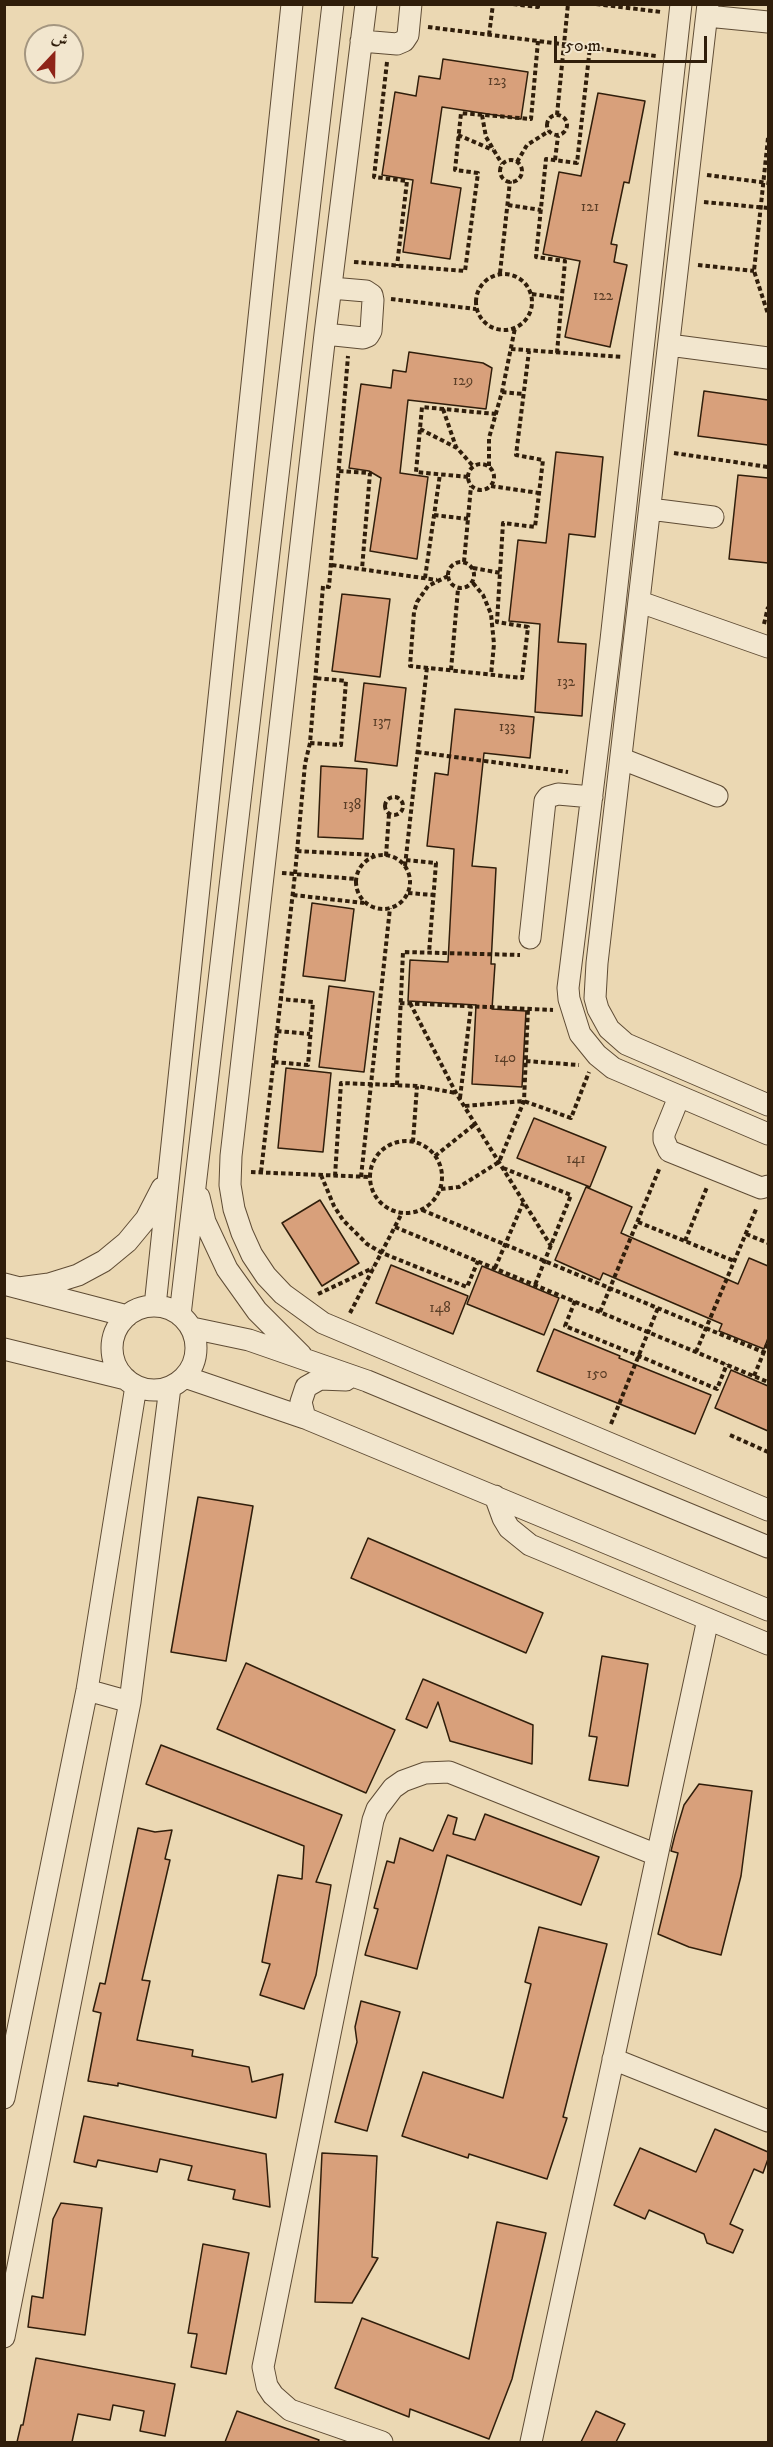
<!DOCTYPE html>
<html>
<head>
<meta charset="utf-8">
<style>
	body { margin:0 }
	#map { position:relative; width:773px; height:2447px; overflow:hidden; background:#ebd8b3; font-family:"IM FELL DW Pica",Amiri,serif }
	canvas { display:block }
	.frame { position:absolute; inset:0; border:6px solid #301e0b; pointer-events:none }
	.north { position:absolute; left:24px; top:24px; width:60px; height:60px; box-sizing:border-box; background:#f2e6ce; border:2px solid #a49680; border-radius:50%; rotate:22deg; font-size:16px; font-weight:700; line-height:24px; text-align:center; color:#301e0b }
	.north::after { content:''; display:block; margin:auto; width:21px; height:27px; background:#8f2418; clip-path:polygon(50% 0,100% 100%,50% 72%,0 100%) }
	.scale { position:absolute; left:554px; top:36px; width:153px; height:27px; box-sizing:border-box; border:3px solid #301e0b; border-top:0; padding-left:8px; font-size:18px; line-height:21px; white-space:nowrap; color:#301e0b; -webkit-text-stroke:4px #f2e6ce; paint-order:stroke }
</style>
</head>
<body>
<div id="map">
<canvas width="773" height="2447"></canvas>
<div class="frame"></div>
<div class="north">ش</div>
<div class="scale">50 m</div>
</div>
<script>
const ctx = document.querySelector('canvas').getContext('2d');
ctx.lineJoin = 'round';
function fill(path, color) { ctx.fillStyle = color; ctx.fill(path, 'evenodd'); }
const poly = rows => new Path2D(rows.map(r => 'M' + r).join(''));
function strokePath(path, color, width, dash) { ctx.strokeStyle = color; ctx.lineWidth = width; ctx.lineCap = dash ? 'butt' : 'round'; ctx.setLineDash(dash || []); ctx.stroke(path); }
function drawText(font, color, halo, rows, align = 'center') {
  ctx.font = font + ' "IM FELL DW Pica",serif'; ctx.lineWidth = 6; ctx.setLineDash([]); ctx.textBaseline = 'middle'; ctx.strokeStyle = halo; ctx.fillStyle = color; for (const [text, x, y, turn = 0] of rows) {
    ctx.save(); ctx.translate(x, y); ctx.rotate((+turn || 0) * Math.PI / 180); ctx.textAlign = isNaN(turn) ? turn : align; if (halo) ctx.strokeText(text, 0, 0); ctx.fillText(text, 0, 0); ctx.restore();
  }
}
const building = poly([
	[443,59,528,72,521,119,442,107,431,183,461,188,450,259,403,252,413,180,382,175,395,92,416,96,419,76,440,79,443,59],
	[598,93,645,101,629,183,624,182,611,244,617,245,614,262,627,265,610,347,565,337,580,261,543,254,559,172,581,176,598,93],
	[409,352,483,363,492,368,486,409,408,400,400,473,428,477,417,559,370,551,381,478,369,471,349,468,361,384,391,388,393,370,406,372,409,352],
	[704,391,768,400,768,445,698,436,704,391],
	[556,452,603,457,595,537,569,534,558,642,586,644,582,716,535,712,540,624,509,621,518,540,546,543,556,452],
	[738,475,768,478,768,563,729,559,738,475],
	[342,594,390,599,380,677,332,671,342,594],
	[364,683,406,688,397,766,355,761,364,683],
	[455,709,534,717,530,758,484,753,472,866,496,868,491,964,495,964,492,1009,526,1011,522,1087,472,1084,476,1005,408,1001,410,960,448,962,454,849,427,846,435,773,448,775,455,709],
	[321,766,367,769,363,839,318,837,321,766],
	[312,903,354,909,345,981,303,976,312,903],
	[329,986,374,992,364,1072,319,1067,329,986],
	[286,1068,331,1073,323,1152,278,1148,286,1068],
	[534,1118,606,1147,590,1187,517,1158,534,1118],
	[586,1187,632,1207,621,1233,738,1284,749,1258,768,1266,768,1338,764,1349,719,1331,722,1324,603,1273,600,1280,555,1260,586,1187],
	[320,1200,359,1263,322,1286,282,1223,320,1200],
	[391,1265,468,1296,453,1334,376,1303,391,1265],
	[482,1266,559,1298,544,1335,467,1304,482,1266],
	[554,1329,620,1356,619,1358,711,1395,695,1434,537,1371,554,1329],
	[731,1370,768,1386,768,1431,715,1408,731,1370],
	[198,1497,253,1506,226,1661,171,1652,198,1497],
	[368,1538,543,1613,526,1653,351,1578,368,1538],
	[602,1656,648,1664,628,1786,589,1780,597,1737,589,1736,602,1656],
	[246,1663,395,1730,366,1793,217,1729,246,1663],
	[423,1679,533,1725,532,1764,450,1741,438,1702,427,1728,406,1719,423,1679],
	[161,1745,342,1815,316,1882,331,1885,316,1975,304,2009,260,1995,270,1964,262,1962,278,1875,302,1879,304,1846,146,1784,161,1745],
	[699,1784,752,1791,741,1876,721,1955,689,1947,658,1934,678,1853,671,1851,675,1835,684,1805,699,1784],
	[485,1814,599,1857,581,1905,447,1855,417,1969,365,1955,378,1909,374,1908,387,1861,394,1863,400,1838,433,1851,448,1815,457,1818,453,1834,475,1840,485,1814],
	[138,1828,155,1832,172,1830,165,1859,170,1860,142,1980,150,1981,137,2040,193,2050,192,2056,249,2067,252,2082,283,2074,276,2118,118,2083,118,2086,88,2081,101,2013,93,2011,100,1983,105,1984,138,1828],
	[539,1927,607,1944,563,2117,567,2118,547,2179,469,2154,468,2158,402,2136,423,2072,503,2098,531,1984,525,1982,539,1927],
	[361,2001,400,2012,367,2131,335,2122,357,2042,355,2027,361,2001],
	[84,2116,266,2154,270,2207,233,2199,235,2190,188,2180,192,2166,160,2159,157,2172,98,2160,96,2167,74,2162,84,2116],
	[715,2129,768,2152,768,2159,763,2173,754,2169,730,2224,743,2230,733,2253,707,2243,704,2234,649,2210,645,2219,614,2205,640,2148,696,2172,715,2129],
	[322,2153,377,2156,372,2257,378,2258,352,2303,315,2302,322,2153],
	[61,2203,102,2208,85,2335,28,2327,32,2296,43,2298,53,2219,61,2203],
	[497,2222,546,2233,512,2379,489,2439,410,2409,409,2417,335,2388,362,2318,469,2359,497,2222],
	[203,2244,249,2253,226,2374,191,2367,197,2334,188,2333,203,2244],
	[36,2358,175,2384,165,2436,140,2431,144,2411,113,2405,110,2420,78,2414,72,2442,17,2442,21,2425,23,2425,36,2358],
	[237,2411,319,2440,318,2442,225,2442,237,2411],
	[596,2411,625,2424,616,2442,581,2442,596,2411]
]);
const path = poly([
	[513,4,538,7,538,4],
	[596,4,661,12],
	[428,27,656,56],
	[489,35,493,4],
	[387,62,374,177,407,181,397,266],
	'547 125a10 10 0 1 1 20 0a10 10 0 1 1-20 0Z',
	[482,115,486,137,502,164],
	[557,115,568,4],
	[458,135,493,150],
	[768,138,754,271,768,314],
	[555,160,558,136],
	'500 171a11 11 0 1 1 22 0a11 11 0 1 1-22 0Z',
	[517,162,527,145,549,131],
	[707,175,768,183],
	[704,202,768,208],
	[508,205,541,210],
	[354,262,465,271,478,173,455,170,461,113,531,119,538,41],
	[698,265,754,271],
	[500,273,510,181],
	'476 302a28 28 0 1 1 56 0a28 28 0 1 1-56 0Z',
	[532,294,561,298],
	[391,299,476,309],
	[511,349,623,357],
	[557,353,565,261,536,257,546,159,577,163,590,47],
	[502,392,523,394],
	[443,409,456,447],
	[420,429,457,448,473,466],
	[674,453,768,467],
	'468 477a13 13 0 1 1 26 0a13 13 0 1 1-26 0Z',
	[489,466,489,438,502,392,515,328],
	[339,471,370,473,362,569],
	[468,477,416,472,422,407,496,414],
	[491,486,539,493],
	[434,515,468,519],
	'448 575a13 13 0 1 1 26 0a13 13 0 1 1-26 0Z',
	[464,562,471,486],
	[332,565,437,580],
	[473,568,501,573],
	[448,576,428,586,417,602,414,612,410,666,522,678,528,627,497,622,503,523,535,527,543,460,516,455,529,351],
	[425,578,440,474],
	[473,583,483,595,491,614,494,644,491,675],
	[764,624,768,607],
	[451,670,458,589],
	[310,743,341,745,346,681,315,678],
	[417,752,568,772],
	'385 806a9 9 0 1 1 18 0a9 9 0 1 1-18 0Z',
	[297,851,374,855],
	'356 882a27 27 0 1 1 54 0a27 27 0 1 1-54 0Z',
	[386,856,389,814],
	[406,860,436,863,429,953],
	[405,866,427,667],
	[282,873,356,879],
	[408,893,433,895],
	[293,895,364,903],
	[400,1003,553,1010],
	[410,1003,456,1093,551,1246],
	[277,1031,310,1034],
	[526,1061,579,1065],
	[274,1062,308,1065,313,1002,281,999],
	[397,1085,403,952,520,955],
	[460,1098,471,1006],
	[465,1106,524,1101,571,1118,589,1072],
	'370 1177a36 36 0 1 1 72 0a36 36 0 1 1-72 0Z',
	[413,1142,417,1086],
	[435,1156,475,1124],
	[503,1168,571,1195,535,1285],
	[251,1172,370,1177],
	[261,1172,295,874,305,764,310,743,323,586,329,587,348,356],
	[321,1175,334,1206,343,1220,367,1244,382,1253,467,1287,478,1261],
	[335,1176,341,1083,417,1086,456,1093],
	[361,1177,390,908],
	[441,1189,459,1187,499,1162,524,1101,528,1009],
	[422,1210,768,1354],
	[638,1222,734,1261],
	[395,1227,768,1382],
	[746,1234,768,1243],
	[685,1241,707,1187],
	[495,1268,523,1203],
	[318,1294,373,1268],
	[575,1301,565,1326,639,1356,717,1389,727,1364],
	[600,1312,660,1167],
	[350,1313,402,1213],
	[696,1352,757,1207],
	[754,1376,768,1342],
	[611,1424,658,1308],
	[730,1435,768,1452]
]);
const minor = poly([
	[366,4,325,334,231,1156,230,1185,234,1209,242,1233,252,1255,266,1276,283,1294,323,1323,768,1510],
	[681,4,611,640,568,988,569,999,580,1034,597,1055,613,1068,768,1134],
	[708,4,597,963,595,998,598,1009,609,1029,626,1044,768,1105],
	[707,16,768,22],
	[361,41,397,44,404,41,408,35,411,4],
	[325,334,363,338,368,336,371,331,373,300,372,295,366,291,331,288],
	[669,345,768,358],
	[650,509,713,517],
	[640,602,768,647],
	[622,759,717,796],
	[530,938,545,801,548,797,558,794,592,797],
	[679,1097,664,1134,664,1140,669,1151,756,1186,761,1188,768,1186],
	[199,1197,205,1222,227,1269,257,1311,301,1355],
	[4,1284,127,1316],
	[19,1288,49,1284,78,1275,104,1261,127,1242,146,1219,162,1188],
	'112 1348a42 42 0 1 1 84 0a42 42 0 1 1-84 0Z',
	[155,1306,292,4],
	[180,1315,333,4],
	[192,1328,249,1340,367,1381,768,1547],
	[4,1349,126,1379],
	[185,1377,305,1418,768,1610],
	[305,1418,301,1402,306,1387,320,1379,346,1380],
	[495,1496,503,1518,509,1528,530,1545,768,1644],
	[87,1690,130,1702],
	[613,2059,768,2121],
	[4,2098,87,1690,136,1386],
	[4,2337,130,1702,170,1387],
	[382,2442,290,2410,273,2395,267,2386,263,2367,373,1820,377,1809,393,1788,403,1781,425,1773,449,1772,657,1855],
	[531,2442,708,1619]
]);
const numberNames = [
	["123",497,82],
	["121",590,208],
	["122",603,297],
	["129",463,382],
	["132",566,683],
	["137",382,723],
	["133",507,728],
	["138",352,806],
	["140",505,1059],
	["141",576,1160],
	["148",440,1309],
	["150",597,1375]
];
fill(building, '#d8a07b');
strokePath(building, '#301e0b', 1.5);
strokePath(minor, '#5f4c35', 23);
strokePath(path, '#301e0b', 4, [4.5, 3]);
strokePath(minor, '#f2e6ce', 21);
drawText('15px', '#5a3e27', null, numberNames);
</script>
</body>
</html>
